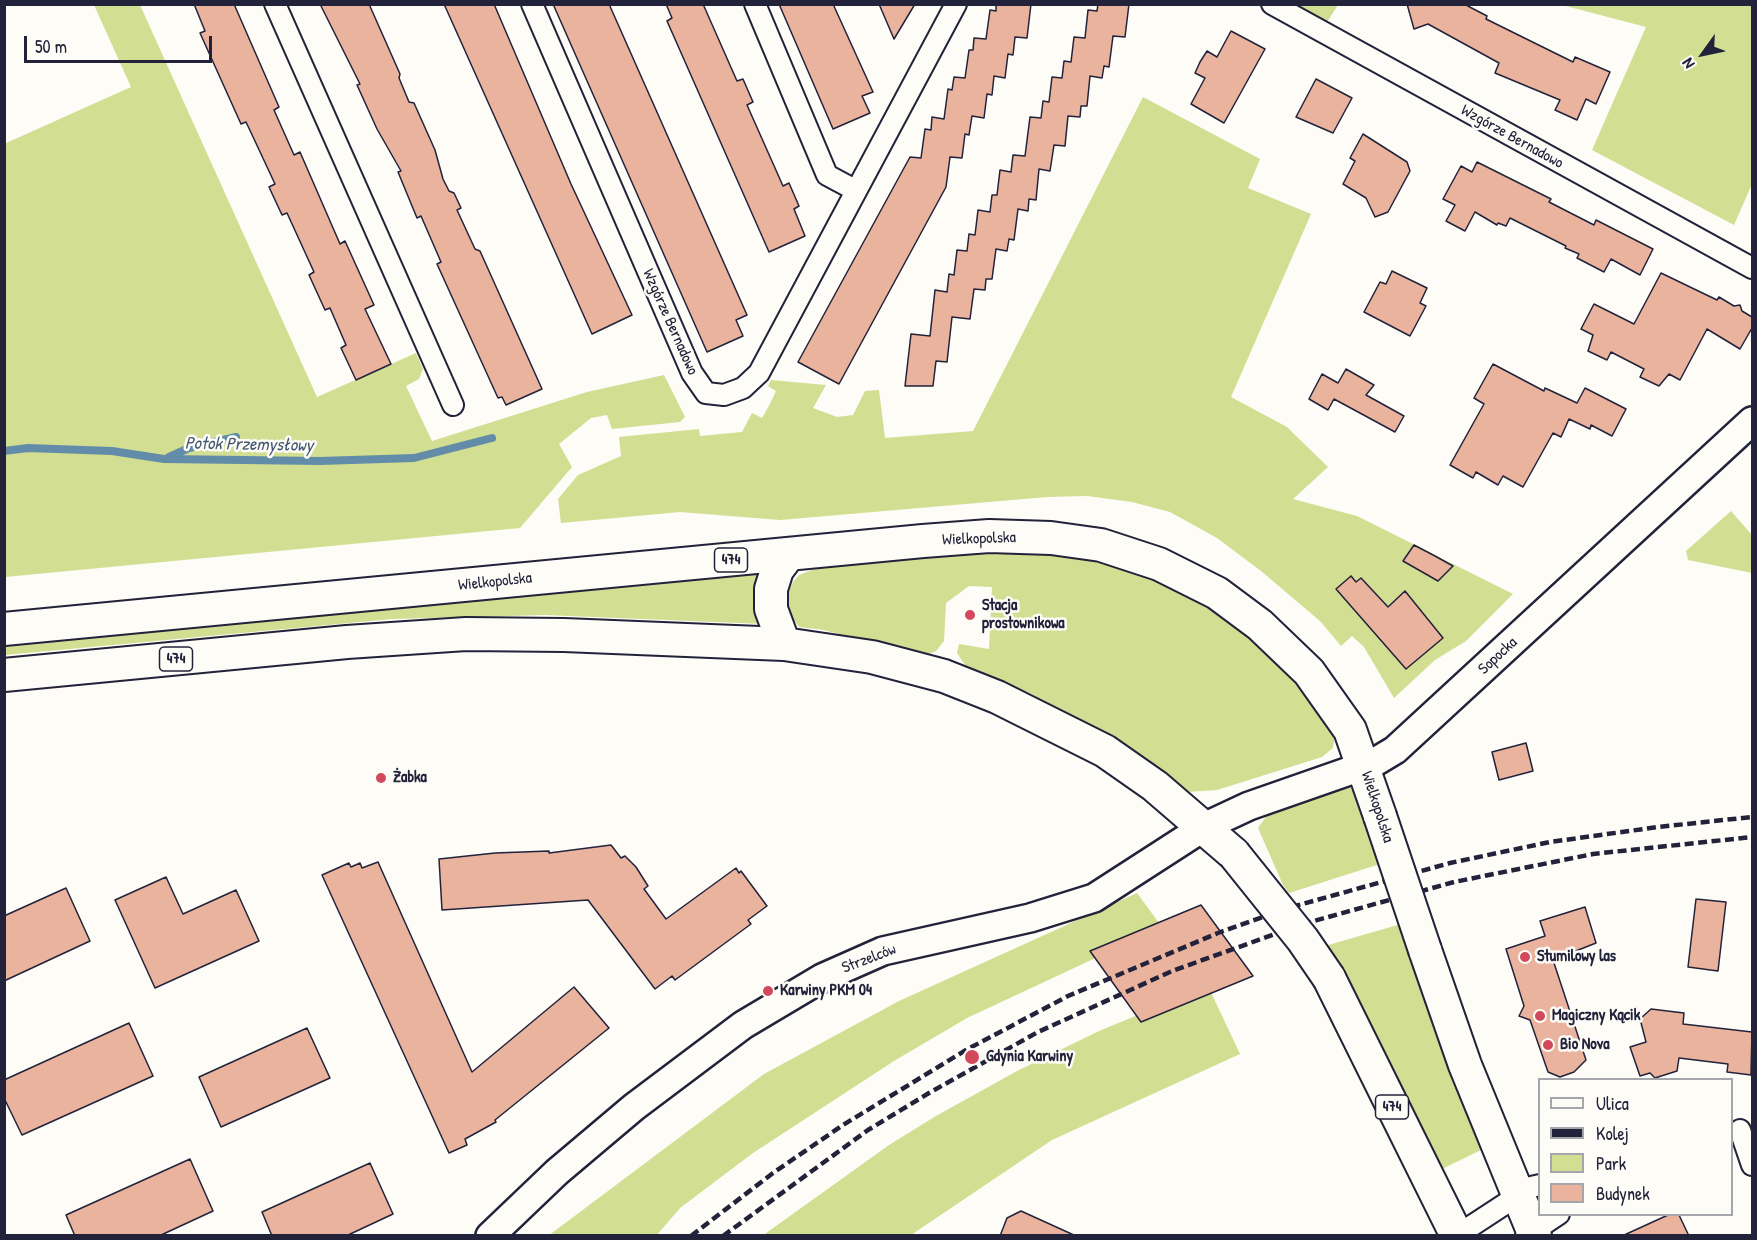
<!DOCTYPE html>
<html>
<head>
<meta charset="utf-8">
<style>
	body { margin:0 }
	#map { position:relative; width:1757px; height:1240px; overflow:hidden; background:#fdfcf7; font-family:"Patrick Hand",sans-serif }
	canvas { display:block }
	.frame { position:absolute; inset:0; border:6px solid #22223b; pointer-events:none }
	.legend { position:absolute; left:1538px; top:1078px; width:195px; height:138px; box-sizing:border-box; background:#fdfcf7; border:2px solid #a5a5ac; margin:0; padding:8px 10px; list-style:none; font-size:18px; color:#22223b }
	.legend li { display:flex; align-items:center; gap:12px; height:30px }
	.legend b { width:30px; border:2px solid #a5a5ac }
	.north { position:absolute; left:1673px; top:24px; width:60px; height:60px; -webkit-text-stroke:4px #fdfcf7; paint-order:stroke; rotate:237deg; font-size:16px; font-weight:700; line-height:24px; text-align:center; color:#22223b }
	.north::after { content:''; display:block; margin:auto; width:21px; height:27px; background:#22223b; clip-path:polygon(50% 0,100% 100%,50% 72%,0 100%) }
	.scale { position:absolute; left:24px; top:36px; width:188px; height:27px; box-sizing:border-box; border:3px solid #22223b; border-top:0; padding-left:8px; font-size:18px; line-height:21px; white-space:nowrap; color:#22223b; -webkit-text-stroke:4px #fdfcf7; paint-order:stroke }
</style>
</head>
<body>
<div id="map">
<canvas width="1757" height="1240"></canvas>
<div class="frame"></div>
<ul class="legend">
<li><b style="height:8px;background:#fdfcf7"></b>Ulica</li>
<li><b style="height:8px;background:#22223b"></b>Kolej</li>
<li><b style="height:16px;background:#d2de91"></b>Park</li>
<li><b style="height:16px;background:#e9b39d"></b>Budynek</li>
</ul>
<div class="north">N</div>
<div class="scale">50 m</div>
</div>
<script>
const ctx = document.querySelector('canvas').getContext('2d');
ctx.lineJoin = 'round';
function fill(path, color) { ctx.fillStyle = color; ctx.fill(path, 'evenodd'); }
const poly = rows => new Path2D(rows.map(r => 'M' + r).join(''));
function strokePath(path, color, width, dash) { ctx.strokeStyle = color; ctx.lineWidth = width; ctx.lineCap = dash ? 'butt' : 'round'; ctx.setLineDash(dash || []); ctx.stroke(path); }
function drawText(font, color, halo, rows, align = 'center') {
  ctx.font = font + ' "Patrick Hand",sans-serif'; ctx.lineWidth = 5; ctx.setLineDash([]); ctx.textBaseline = 'middle'; ctx.strokeStyle = halo; ctx.fillStyle = color; for (const [text, x, y, turn = 0] of rows) {
    ctx.save(); ctx.translate(x, y); ctx.rotate((+turn || 0) * Math.PI / 180); ctx.textAlign = isNaN(turn) ? turn : align; if (halo) ctx.strokeText(text, 0, 0); ctx.fillText(text, 0, 0); ctx.restore();
  }
}
const green = poly([
	[94,5,140,5,317,397,416,353,423,369,419,379,406,386,432,441,587,392,664,375,685,417,680,422,612,429,607,415,591,418,559,444,572,467,520,528,5,577,4,144,131,87],
	[1295,5,1338,5,1327,22],
	[1562,5,1752,5,1752,184,1734,225,1592,150,1646,27],
	[1143,97,1260,159,1248,188,1311,214,1231,397,1287,427,1328,467,1293,499,1357,516,1513,594,1466,641,1435,660,1394,698,1364,647,1352,636,1341,646,1320,621,1261,571,1217,538,1170,512,1132,502,1087,496,1047,497,780,520,680,512,561,523,558,499,578,475,621,456,619,437,699,429,700,436,742,432,752,413,762,418,770,404,776,391,768,386,771,380,826,385,813,408,837,417,853,415,865,391,879,390,885,438,973,431],
	[1731,511,1752,535,1752,573,1688,560,1686,551],
	[1049,548,1107,560,1174,585,1217,612,1268,649,1335,735,1333,748,1322,757,1217,790,1186,792,1030,693,969,671,957,653,959,644,989,649,992,587,969,586,946,603,944,641,936,651,922,657,824,630,799,627,787,610,785,599,793,582,799,575,820,567,912,557],
	[765,572,764,624,545,615,392,619,5,655,4,644,481,596],
	[1349,787,1357,792,1380,864,1289,893,1283,885,1258,828,1270,811],
	[1137,893,1162,927,967,1018,894,1061,753,1153,680,1208,657,1235,548,1236,764,1074,899,1001],
	[1401,924,1481,1150,1442,1169,1347,985,1350,982,1325,946],
	[1208,986,1240,1054,1052,1140,911,1235,762,1236,889,1145,936,1116,1017,1071,1099,1031]
]);
const stream = poly([
	[4,451,28,448,112,451,164,459,320,461,414,458,492,438],
	[169,457,189,448,236,437]
]);
const building = poly([
	[194,4,234,4,279,107,274,110,294,155,300,152,340,244,345,241,374,305,365,309,391,364,356,380,341,348,346,345,330,308,325,310,309,275,314,272,287,213,282,215,269,187,275,184,254,139,246,122,241,124,200,33,205,31,194,4],
	[320,4,369,4,400,74,399,78,409,102,414,103,435,150,443,179,449,191,454,193,461,208,457,210,475,249,480,251,542,389,506,405,502,397,498,398,437,264,441,262,421,216,417,218,398,172,401,171,377,129,357,85,360,84,320,4],
	[444,4,494,4,571,184,632,315,592,334,444,4],
	[553,4,609,4,747,315,736,320,743,336,707,352,553,4],
	[666,4,703,4,737,81,743,79,753,102,747,105,783,186,789,183,799,206,794,209,805,236,769,252,667,21,672,18,666,4],
	[779,4,833,4,873,92,862,96,870,113,833,129,779,4],
	[879,4,915,4,894,39,879,4],
	[996,4,1031,4,1027,38,1015,37,1013,55,1008,54,1005,78,994,76,992,95,987,94,984,118,972,116,969,135,965,134,962,158,950,157,946,187,839,384,798,362,910,157,921,158,925,129,931,130,932,117,944,119,948,89,952,90,954,77,965,78,969,50,973,50,974,38,986,39,990,10,996,11,996,4],
	[1098,4,1129,4,1125,37,1113,36,1109,67,1104,66,1102,78,1090,76,1087,106,1081,106,1080,117,1068,116,1065,146,1054,145,1050,171,1039,169,1036,200,1029,199,1028,211,1018,209,1014,240,1009,239,1007,251,996,249,992,279,986,279,985,290,974,289,970,319,952,317,947,362,936,361,933,386,905,386,911,334,930,336,935,290,947,292,949,274,954,275,957,250,967,251,969,234,975,235,978,210,990,212,992,195,997,195,1000,170,1011,172,1013,155,1025,156,1030,117,1041,118,1043,101,1049,102,1052,77,1062,78,1064,61,1071,62,1074,37,1085,38,1088,10,1097,11,1098,4],
	[1407,4,1464,4,1487,16,1486,19,1573,62,1575,57,1610,72,1596,104,1586,99,1577,120,1555,110,1560,100,1495,73,1499,63,1428,24,1414,29,1407,4],
	[1231,31,1265,49,1224,123,1191,104,1205,78,1195,73,1200,62,1207,51,1217,57,1231,31],
	[1316,79,1352,98,1333,133,1296,117,1316,79],
	[1363,134,1407,162,1410,171,1388,212,1375,217,1366,198,1343,184,1355,161,1350,158,1363,134],
	[1477,162,1551,199,1549,202,1594,225,1596,220,1653,249,1640,275,1611,259,1604,272,1577,258,1579,254,1565,248,1566,246,1510,218,1506,226,1498,223,1497,225,1475,212,1465,231,1446,221,1455,205,1443,199,1461,166,1472,172,1477,162],
	[1392,271,1427,288,1420,303,1426,306,1410,336,1364,312,1380,282,1386,284,1392,271],
	[1661,273,1717,300,1719,297,1734,306,1740,305,1742,311,1752,317,1752,328,1740,349,1707,329,1680,380,1669,374,1659,386,1640,377,1644,369,1611,352,1607,360,1588,351,1593,335,1581,329,1594,304,1634,324,1661,273],
	[1493,364,1544,391,1545,388,1577,403,1585,388,1626,409,1612,436,1591,425,1590,429,1569,419,1561,437,1553,433,1523,487,1503,476,1498,485,1476,472,1473,478,1450,465,1484,404,1474,398,1493,364],
	[1346,369,1374,385,1366,395,1404,416,1395,432,1334,399,1328,410,1309,399,1322,374,1338,383,1346,369],
	[1414,545,1435,556,1453,566,1438,581,1403,561,1414,545],
	[1351,576,1356,582,1361,578,1388,607,1405,591,1443,638,1406,669,1336,589,1351,576],
	[1526,743,1533,771,1499,780,1492,752,1526,743],
	[611,845,621,858,625,856,636,867,648,886,644,889,666,919,736,868,739,873,741,871,767,906,748,920,751,924,675,980,672,976,655,989,588,900,442,910,439,859,495,853,549,851,549,853,611,845],
	[378,862,472,1072,574,987,609,1028,495,1120,496,1122,465,1139,467,1145,449,1153,322,875,349,863,351,867,360,863,362,868,378,862],
	[166,877,183,914,236,890,259,941,155,988,115,900,166,877],
	[66,888,90,941,4,981,4,916,66,888],
	[1696,899,1726,902,1718,971,1688,967,1696,899],
	[1201,905,1253,976,1141,1022,1090,951,1201,905],
	[1585,907,1596,943,1553,960,1586,1060,1574,1072,1560,1077,1548,1072,1530,1020,1519,1016,1524,1006,1506,949,1545,936,1540,921,1585,907],
	[1651,1009,1684,1013,1683,1024,1752,1032,1751,1075,1727,1072,1728,1064,1679,1058,1677,1071,1655,1078,1650,1073,1640,1076,1630,1047,1646,1042,1640,1019,1651,1009],
	[129,1023,153,1076,22,1135,4,1098,4,1080,129,1023],
	[307,1028,330,1078,221,1127,199,1077,307,1028],
	[190,1159,213,1211,159,1236,75,1236,66,1215,190,1159],
	[370,1163,393,1214,346,1236,272,1236,262,1212,370,1163],
	[1021,1211,1076,1236,1000,1236,1007,1218,1021,1211],
	[1668,1215,1679,1215,1689,1236,1622,1236,1668,1215]
]);
const street = poly([
	[275,4,453,405],
	[532,4,692,373,706,393,724,395,743,388,759,373,956,4],
	[755,4,827,175,855,190],
	[1272,4,1752,268],
	[1740,1130,1752,1165],
	[1456,1236,1531,1187,1540,1185],
	[1526,1236,1559,1214]
]);
const secondary = poly([
	[490,1236,557,1172,634,1107,743,1025,822,978,883,951,1030,918,1094,898,1204,827,1249,806,1375,762,1395,750,1752,421]
]);
const primary = poly([
	[4,629,923,541,989,536,1051,538,1101,545,1159,564,1217,593,1260,625,1309,672,1350,730,1380,816],
	[784,644,771,609,771,589,777,570,789,554],
	[4,675,347,642,466,634,564,635,784,644,872,657,944,676,997,697,1105,751,1155,786,1234,854],
	[1425,950,1465,1065,1535,1236],
	[1329,978,1457,1236]
]);
const rail = poly([
	[691,1236,773,1173,843,1125,966,1050,1068,996,1218,933,1288,908,1450,863,1550,842,1658,827,1752,817],
	[723,1236,868,1130,929,1093,1038,1032,1172,971,1303,924,1454,882,1593,854,1752,837]
]);
const primaryBridge = poly([
	[1380,816,1425,950],
	[1234,854,1303,940,1329,978]
]);
const markers = [
	[970,615,6,"#d1495b"],
	[381,778,6,"#d1495b"],
	[1525,957,6,"#d1495b"],
	[768,991,6,"#d1495b"],
	[1540,1016,6,"#d1495b"],
	[1548,1045,6,"#d1495b"],
	[972,1057,8,"#d1495b"]
];
const shields = [
	[731,560,33],
	[176,659,33],
	[1392,1107,33]
];
const shieldNames = [
	["474",731,560],
	["474",176,659],
	["474",1392,1107]
];
const streetNames = [
	["Wzgórze Bernadowo",1512,137,29],
	["Wzgórze Bernadowo",670,322,66],
	["Wielkopolska",979,539,-2],
	["Wielkopolska",495,582,-6],
	["Sopocka",1498,656,-43],
	["Wielkopolska",1377,807,72],
	["Strzelców",869,959,-21]
];
const poiNames = [
	["Stacja",982,606],
	["prostownikowa",982,624],
	["Żabka",393,778],
	["Stumilowy las",1537,957],
	["Karwiny PKM 04",780,991],
	["Magiczny Kącik",1552,1016],
	["Bio Nova",1560,1045],
	["Gdynia Karwiny",986,1057]
];
const waterNames = [
	["Potok Przemysłowy",249,445,1]
];
fill(green, '#d2de91');
strokePath(stream, '#638ca8', 8);
fill(building, '#e9b39d');
strokePath(building, '#22223b', 1.5);
strokePath(street, '#22223b', 24);
strokePath(secondary, '#22223b', 32);
strokePath(primary, '#22223b', 36);
strokePath(street, '#fdfcf7', 20);
strokePath(secondary, '#fdfcf7', 27);
strokePath(primary, '#fdfcf7', 32);
strokePath(rail, '#22223b', 4.5, [9, 4.5]);
strokePath(primaryBridge, '#22223b', 36, []);
strokePath(primaryBridge, '#fdfcf7', 32);
for (const [x, y, r, color] of markers) { const dot = new Path2D(); dot.arc(x, y, r, 0, 2 * Math.PI); ctx.fillStyle = color; ctx.fill(dot); strokePath(dot, '#fdfcf7', 2); }
for (const [x, y, w] of shields) { const box = new Path2D(); box.roundRect(x - w / 2, y - 12, w, 24, 4.5); ctx.fillStyle = '#fdfcf7'; ctx.fill(box); strokePath(box, '#22223b', 1.5); }
drawText('bold 15px', '#22223b', null, shieldNames);
drawText('16px', '#22223b', '#fdfcf7', streetNames);
drawText('bold 16px', '#22223b', '#fdfcf7', poiNames, 'left');
drawText('italic 18px', '#435772', '#fdfcf7', waterNames);
</script>
</body>
</html>
